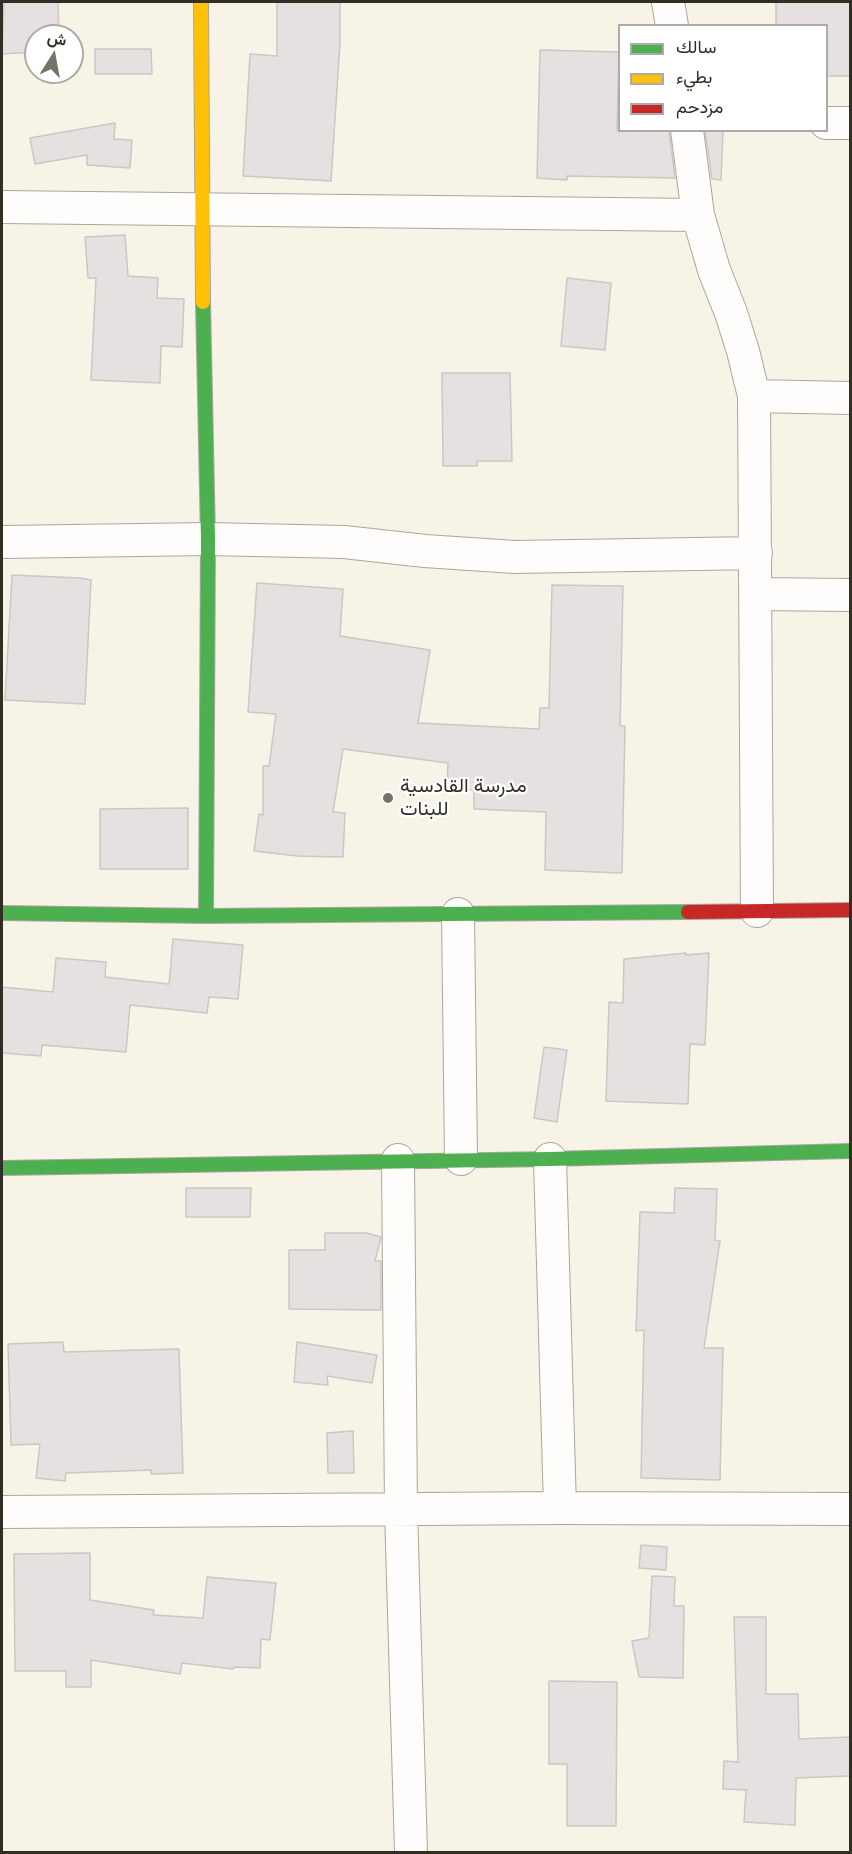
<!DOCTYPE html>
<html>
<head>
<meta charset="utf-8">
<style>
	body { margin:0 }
	#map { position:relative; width:852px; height:1854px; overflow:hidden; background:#f8f3e7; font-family:Lora,Vazirmatn,serif }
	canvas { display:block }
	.frame { position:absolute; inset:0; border:3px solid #322e24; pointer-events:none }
	.legend { position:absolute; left:618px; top:24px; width:210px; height:108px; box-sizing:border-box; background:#fff; border:2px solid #adaba7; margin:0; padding:8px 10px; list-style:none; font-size:18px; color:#322e24 }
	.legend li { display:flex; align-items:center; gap:12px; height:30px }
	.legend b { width:30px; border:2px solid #adaba7 }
	.north { position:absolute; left:24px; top:24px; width:60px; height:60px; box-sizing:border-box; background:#fff; border:2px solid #adaba7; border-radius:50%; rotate:11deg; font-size:16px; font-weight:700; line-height:24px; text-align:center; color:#322e24 }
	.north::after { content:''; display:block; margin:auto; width:21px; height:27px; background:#777368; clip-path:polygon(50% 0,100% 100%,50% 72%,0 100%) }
</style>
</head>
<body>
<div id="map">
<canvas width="852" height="1854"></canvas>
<div class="frame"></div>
<ul class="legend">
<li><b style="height:8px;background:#4caf50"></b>سالك</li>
<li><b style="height:8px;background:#ffc107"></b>بطيء</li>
<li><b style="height:8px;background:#c62828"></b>مزدحم</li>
</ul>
<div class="north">ش</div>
</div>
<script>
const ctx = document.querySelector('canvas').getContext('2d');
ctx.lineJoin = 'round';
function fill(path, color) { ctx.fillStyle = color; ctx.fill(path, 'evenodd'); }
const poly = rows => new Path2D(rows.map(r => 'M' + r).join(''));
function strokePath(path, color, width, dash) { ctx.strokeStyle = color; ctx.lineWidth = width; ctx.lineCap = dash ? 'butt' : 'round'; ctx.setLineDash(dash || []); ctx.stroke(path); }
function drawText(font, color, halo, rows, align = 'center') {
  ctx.font = font + ' Lora,Vazirmatn,serif'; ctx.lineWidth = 4.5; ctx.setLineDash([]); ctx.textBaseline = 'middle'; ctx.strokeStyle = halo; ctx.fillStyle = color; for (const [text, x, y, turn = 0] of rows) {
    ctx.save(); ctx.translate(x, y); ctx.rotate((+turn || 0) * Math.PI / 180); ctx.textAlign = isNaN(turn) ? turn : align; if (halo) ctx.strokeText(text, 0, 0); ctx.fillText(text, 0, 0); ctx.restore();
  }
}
const building = poly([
	[4,2,58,2,59,36,36,36,36,52,2,54,4,2],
	[277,2,340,2,340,42,331,181,243,176,250,54,277,56,277,2],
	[776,2,850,2,850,76,826,76,826,26,776,26,776,2],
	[95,49,151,49,152,74,95,74,95,49],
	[540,50,619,52,617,130,669,130,675,178,567,176,567,180,537,178,540,50],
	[115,123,114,139,132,140,130,168,87,165,87,155,35,164,30,138,115,123],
	[705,130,723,130,721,180,712,179,705,130],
	[125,235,128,276,158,278,157,298,184,299,182,347,161,346,160,383,91,380,96,278,88,278,85,237,125,235],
	[567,278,611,283,605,350,561,346,567,278],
	[442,373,510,373,512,461,477,461,477,466,443,466,442,373],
	[12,575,80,578,91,580,85,704,5,700,12,575],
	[257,583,343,589,340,636,430,650,418,723,539,729,540,708,549,708,552,585,623,586,620,726,625,726,622,873,545,870,546,812,474,809,474,790,447,788,448,763,343,749,333,812,345,813,343,857,298,856,254,851,259,814,263,815,263,766,269,766,276,714,248,712,257,583],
	[188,808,188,869,100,869,100,809,188,808],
	[173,939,243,945,238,999,209,997,207,1013,130,1005,126,1052,42,1045,41,1056,2,1053,2,987,53,992,56,958,106,962,105,977,169,984,173,939],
	[686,953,686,955,709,953,705,1045,690,1044,688,1104,606,1101,609,1002,623,1003,624,959,686,953],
	[544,1047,567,1050,557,1122,534,1118,544,1047],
	[186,1188,251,1188,250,1217,186,1217,186,1188],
	[675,1188,717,1189,715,1240,720,1241,704,1348,723,1348,720,1480,641,1478,644,1330,636,1331,640,1212,674,1213,675,1188],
	[325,1233,366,1233,381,1237,375,1261,381,1261,381,1310,289,1309,289,1250,325,1250,325,1233],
	[63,1342,64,1352,179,1349,183,1473,151,1474,151,1470,66,1473,65,1481,36,1478,40,1444,11,1445,8,1344,63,1342],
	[297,1342,377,1355,372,1383,327,1376,328,1385,294,1382,297,1342],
	[353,1431,354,1473,328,1473,327,1433,353,1431],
	[641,1545,667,1547,666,1570,639,1568,641,1545],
	[90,1553,90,1600,154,1610,153,1615,203,1618,207,1577,276,1583,270,1640,261,1639,260,1668,234,1667,233,1669,182,1663,180,1674,91,1660,91,1687,66,1687,66,1671,15,1671,14,1554,90,1553],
	[652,1576,675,1577,674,1606,684,1606,683,1678,639,1677,632,1641,649,1638,652,1576],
	[734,1617,766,1617,766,1694,798,1694,799,1739,850,1737,850,1776,796,1778,795,1825,744,1822,746,1790,723,1789,724,1761,738,1762,734,1617],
	[549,1681,617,1682,616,1826,567,1826,567,1764,549,1764,549,1681]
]);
const street = poly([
	[668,2,672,26],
	[826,123,850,123],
	[687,130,698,215,714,270,731,313,743,351,754,396,757,911],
	[2,207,698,215],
	[754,396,850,398],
	[2,542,208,539,344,542,425,551,515,557,756,553],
	[756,594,850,595],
	[458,914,461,1159],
	[550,1159,560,1508],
	[398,1160,401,1510,411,1852],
	[2,1512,560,1508,850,1509]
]);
const fast = poly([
	[203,302,208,539,206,916],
	[2,913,206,916,688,912],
	[2,1168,550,1159,850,1151]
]);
const slow = poly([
	[201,2,203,302]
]);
const jam = poly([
	[688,912,850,910]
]);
const markers = [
	[388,798,6,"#777368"]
];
const poiNames = [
	["مدرسة القادسية",400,786],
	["للبنات",400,809]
];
fill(building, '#e6e1e0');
strokePath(building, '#ccc6c5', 1.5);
strokePath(street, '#aaa69c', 34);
strokePath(fast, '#aaa69c', 16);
strokePath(slow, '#aaa69c', 16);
strokePath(jam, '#aaa69c', 16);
strokePath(street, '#fefdfb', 32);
strokePath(fast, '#4caf50', 14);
strokePath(slow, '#ffc107', 14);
strokePath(jam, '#c62828', 14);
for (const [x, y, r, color] of markers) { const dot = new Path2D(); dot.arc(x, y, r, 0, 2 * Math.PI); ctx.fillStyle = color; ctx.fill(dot); strokePath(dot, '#fff', 2); }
drawText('20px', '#322e24', '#fff', poiNames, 'left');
</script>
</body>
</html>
